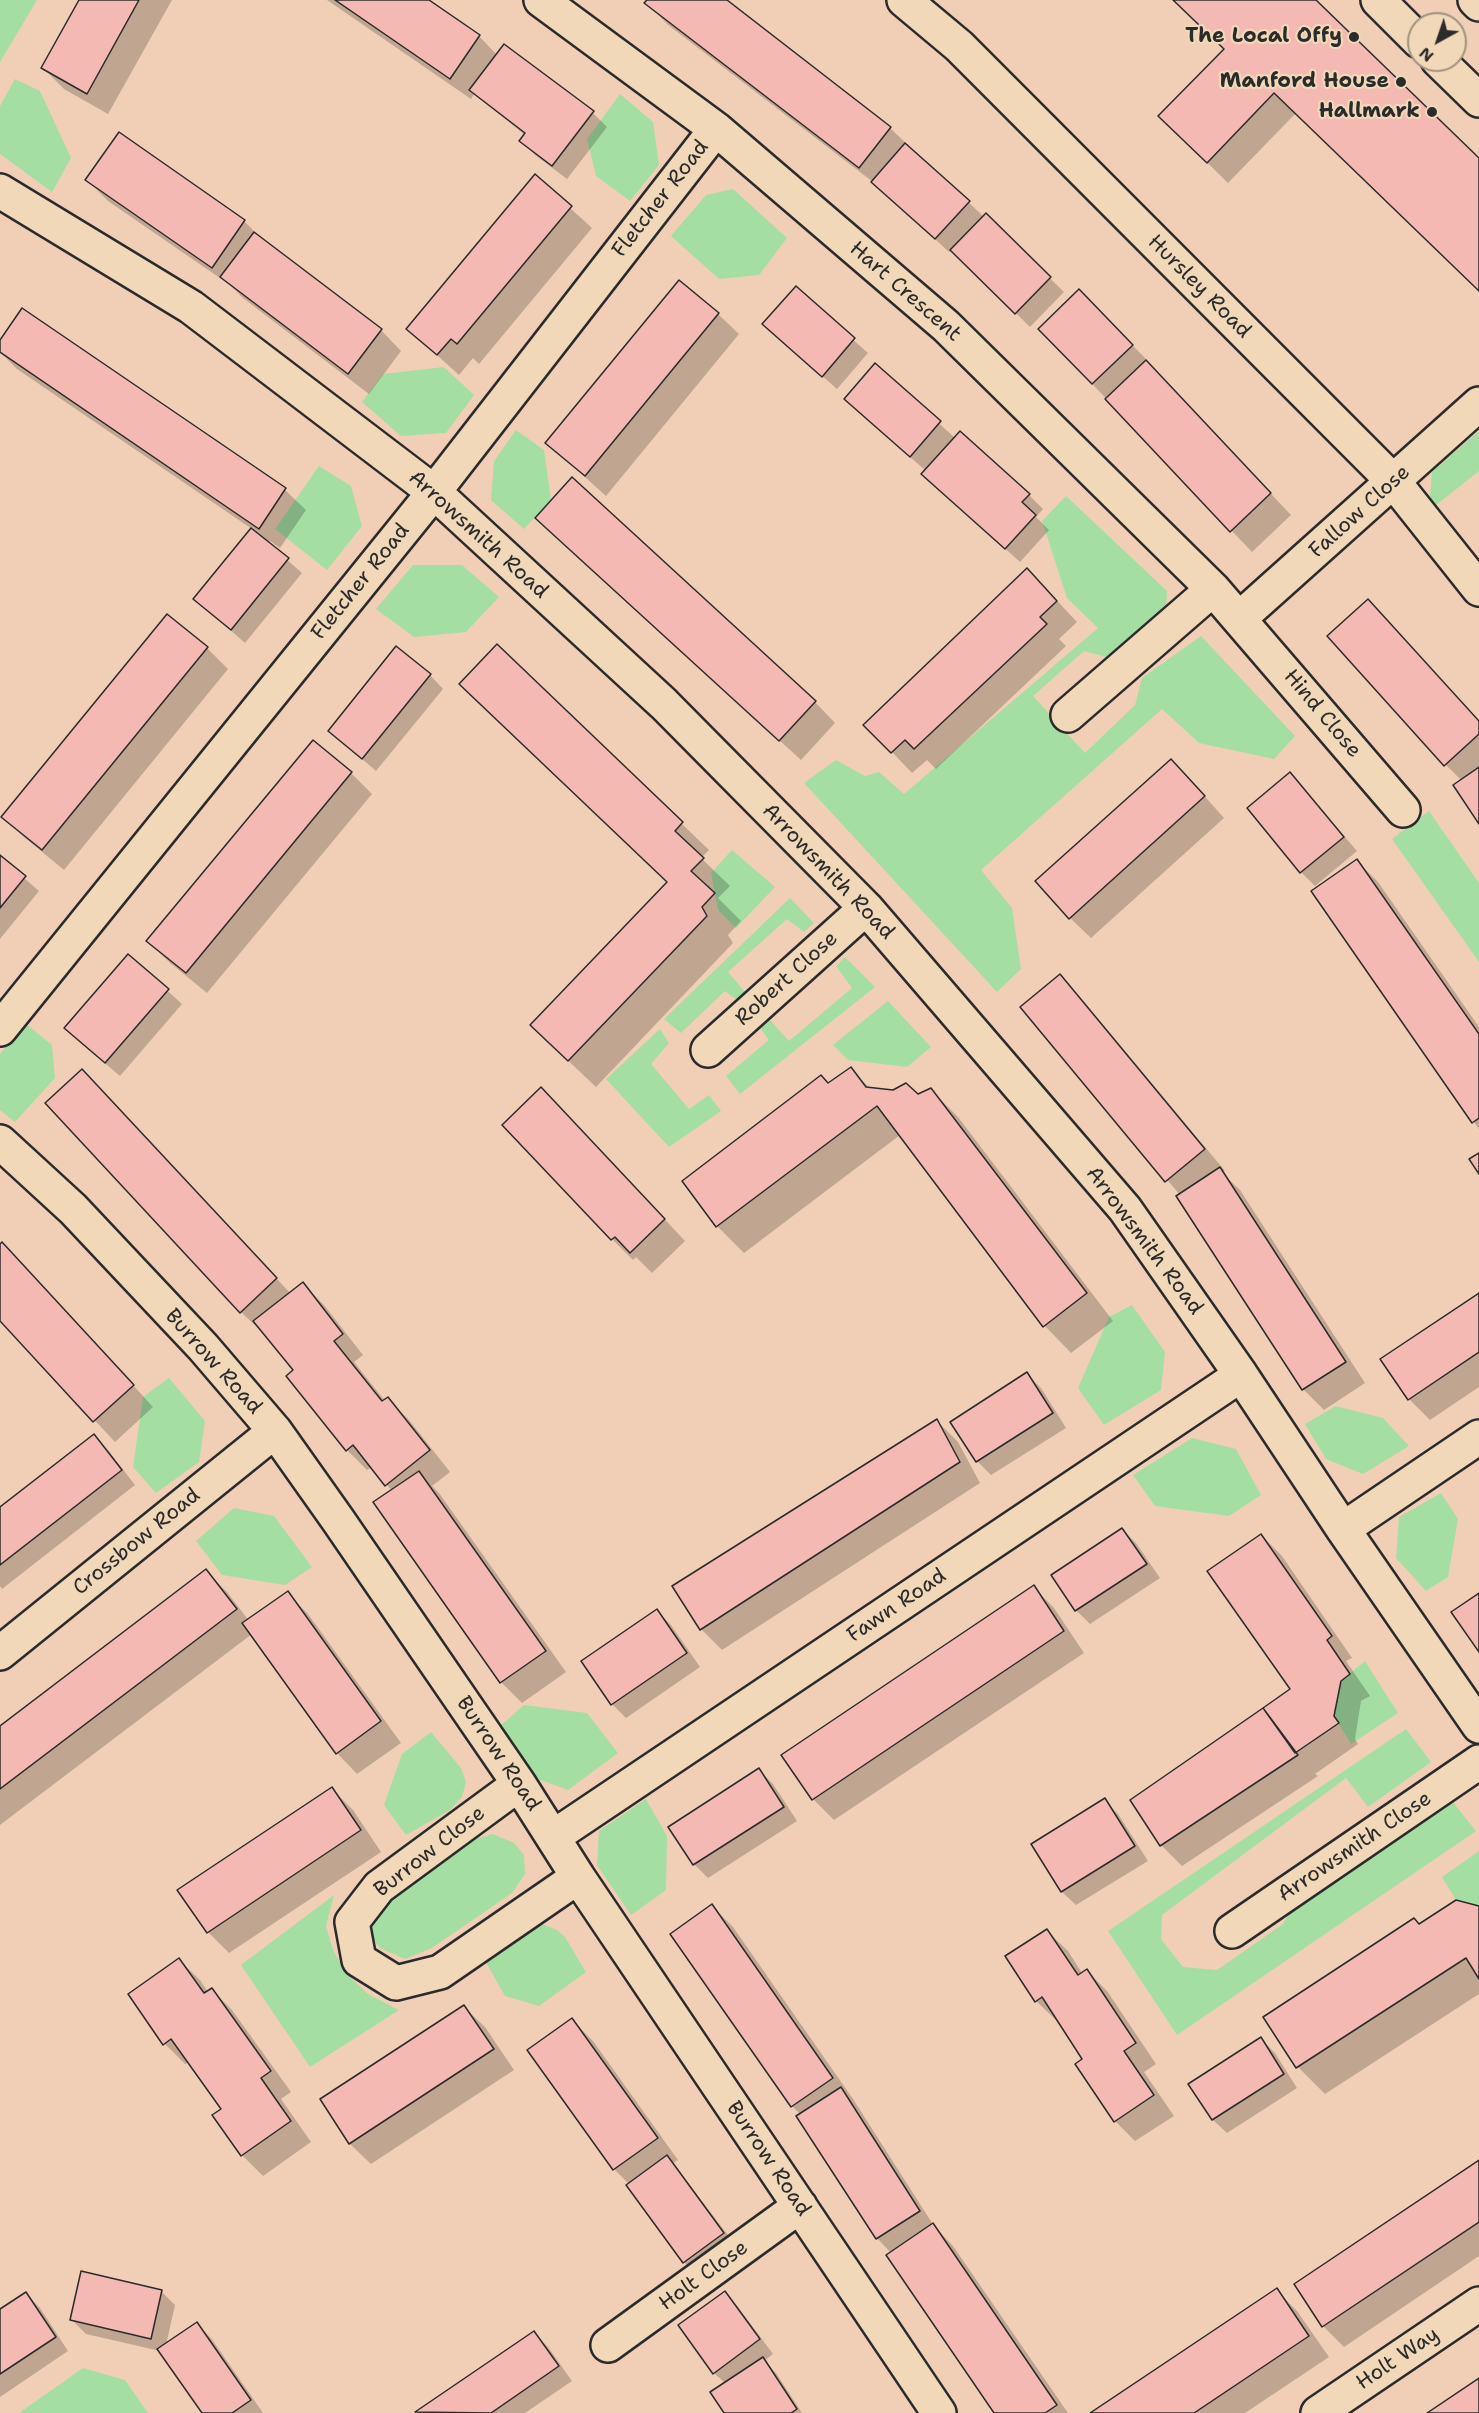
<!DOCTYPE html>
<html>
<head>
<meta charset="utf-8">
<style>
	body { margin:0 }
	#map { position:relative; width:1479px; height:2413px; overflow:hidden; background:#f1cfb6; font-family:"Shantell Sans",sans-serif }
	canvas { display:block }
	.north { position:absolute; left:1407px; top:12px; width:60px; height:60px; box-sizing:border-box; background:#f0d8b8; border:2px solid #a19380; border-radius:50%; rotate:220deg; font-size:16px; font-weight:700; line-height:24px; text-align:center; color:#2b2b2b }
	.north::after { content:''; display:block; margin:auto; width:21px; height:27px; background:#2b2b2b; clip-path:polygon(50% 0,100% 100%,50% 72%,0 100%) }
</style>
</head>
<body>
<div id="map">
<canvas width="1479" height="2413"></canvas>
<div class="north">N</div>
</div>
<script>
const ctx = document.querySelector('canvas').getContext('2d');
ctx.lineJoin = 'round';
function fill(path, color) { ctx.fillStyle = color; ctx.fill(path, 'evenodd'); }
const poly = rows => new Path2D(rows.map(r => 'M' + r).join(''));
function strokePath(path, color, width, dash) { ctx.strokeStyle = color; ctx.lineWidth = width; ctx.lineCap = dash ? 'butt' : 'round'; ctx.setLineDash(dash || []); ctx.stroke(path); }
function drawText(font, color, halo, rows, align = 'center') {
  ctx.font = font + ' "Shantell Sans",sans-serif'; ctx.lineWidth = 4.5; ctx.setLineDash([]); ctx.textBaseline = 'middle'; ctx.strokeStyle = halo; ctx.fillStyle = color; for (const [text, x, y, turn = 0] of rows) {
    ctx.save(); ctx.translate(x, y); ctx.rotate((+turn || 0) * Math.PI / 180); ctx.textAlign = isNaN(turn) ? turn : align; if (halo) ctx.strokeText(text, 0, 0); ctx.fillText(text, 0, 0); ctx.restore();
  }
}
const green = poly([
	[0,0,37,0,0,62],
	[15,79,40,91,71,158,52,192,0,154,0,106],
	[620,94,653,122,659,165,630,201,596,176,587,139],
	[733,189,787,238,759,275,719,279,671,236,706,195],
	[444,367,474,395,446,433,401,436,362,402,383,374],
	[516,430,544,450,551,500,524,529,491,500,494,461],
	[1479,431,1479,471,1435,506,1430,496,1432,472],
	[319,466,351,486,362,526,327,570,275,529],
	[1066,496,1167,591,1166,609,1114,659,1084,651,1033,696,1085,753,1135,705,1142,678,1201,636,1295,736,1274,759,1199,743,1162,709,981,870,1012,908,1021,969,997,992,804,783,836,760,865,776,879,772,904,794,1098,628,1067,598,1042,521],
	[413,565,462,565,499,597,466,632,414,637,376,609],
	[1429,811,1479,883,1479,962,1392,839],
	[732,850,775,887,736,928,718,910,711,873],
	[790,898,814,923,804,932,787,919,728,972,746,993,740,1002,725,991,681,1033,664,1019],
	[845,957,875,987,740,1094,726,1076,769,1040,760,1028,769,1019,789,1041,852,988,836,966],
	[888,1001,931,1047,907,1067,848,1060,833,1045],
	[26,1024,52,1045,55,1078,15,1122,0,1110,0,1054],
	[660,1029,669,1043,651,1064,689,1109,709,1095,721,1111,669,1147,606,1079],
	[1132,1305,1165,1352,1161,1390,1104,1425,1078,1388,1109,1317],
	[169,1378,205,1421,199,1462,156,1493,133,1467,143,1397],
	[1336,1406,1383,1418,1409,1446,1363,1474,1326,1459,1305,1424],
	[1192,1438,1236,1449,1261,1495,1229,1516,1155,1506,1133,1475],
	[1441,1493,1458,1519,1448,1577,1426,1591,1396,1558,1399,1517],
	[234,1508,274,1516,312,1567,285,1585,222,1575,196,1541],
	[1365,1661,1398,1713,1351,1744,1334,1716,1341,1681],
	[524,1705,587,1713,618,1753,568,1790,535,1778,499,1727],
	[1406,1729,1431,1762,1368,1807,1346,1778,1162,1915,1161,1939,1183,1967,1217,1970,1283,1924,1295,1904,1448,1796,1476,1831,1177,2035,1108,1931],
	[431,1732,461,1768,466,1782,462,1797,450,1810,406,1835,384,1805,402,1754],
	[646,1799,667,1836,666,1890,631,1915,597,1865,599,1831],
	[493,1834,514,1843,524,1855,525,1874,512,1893,432,1948,405,1959,380,1948,372,1937,369,1920,376,1909,474,1839],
	[1479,1851,1479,1906,1456,1900,1442,1877],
	[334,1895,326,1926,333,1950,346,1973,368,1994,399,2010,310,2067,241,1965],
	[538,1922,557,1930,565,1937,586,1972,539,2006,505,1996,483,1957],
	[83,2368,125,2380,148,2413,19,2413]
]);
const shadow = poly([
	[81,0,172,0,108,114,64,89,43,68],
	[327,0,426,0,479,36,497,55,593,113,607,127,567,179,535,155,521,141,525,135,474,94,471,99],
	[644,0,724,0,890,128,984,217,986,215,1064,292,1030,327,952,250,949,252,873,182,667,24],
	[1174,0,1313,0,1479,159,1479,289,1296,113,1228,183,1160,116,1225,49],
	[119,134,244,221,265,242,381,330,401,351,369,394,243,298,230,285,108,201,87,180],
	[535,176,592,228,479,364,473,358,459,375,408,329],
	[796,289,868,353,837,389,764,324],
	[1079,291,1146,359,1145,361,1291,515,1252,552,1040,329],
	[22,310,285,490,306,510,280,548,270,541,268,543,302,573,245,643,195,599,252,529,17,369,0,352,0,342],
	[718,314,739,334,606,496,547,443],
	[875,365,955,438,1029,495,1043,509,1036,517,1049,530,1020,562,937,487,926,471,860,413],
	[558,538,815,702,835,723,801,760],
	[1048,591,1077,622,1059,639,1066,646,936,769,927,760,912,773,892,752],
	[1368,601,1479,721,1479,821,1462,781,1446,765],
	[168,616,207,648,228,669,64,870,24,837,3,817],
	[497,646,709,850,701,858,730,886,718,898,741,921,728,935,733,943,596,1087,559,1052,668,883],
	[430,675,443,689,376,771,330,731],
	[351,773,372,794,207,993,169,962,148,941],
	[1290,774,1357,851,1315,886,1301,872],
	[1191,781,1224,818,1091,938,1070,918],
	[0,857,39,891,0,939],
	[1357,861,1378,882,1479,1027,1479,1129,1313,891],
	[129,956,182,1004,120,1076,80,1042],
	[1060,976,1080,997,1225,1171,1222,1173,1240,1190,1365,1383,1324,1410,1303,1389,1180,1195,1022,1007],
	[850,1069,871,1089,918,1096,931,1090,958,1117,1113,1321,1071,1353,1045,1326,900,1135,744,1253,717,1226,684,1181],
	[102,1092,291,1294,303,1284,324,1305,363,1355,354,1362,385,1401,388,1399,409,1420,450,1472,432,1486,439,1493,566,1672,522,1703,501,1682,392,1491,372,1467,367,1470,347,1450,295,1371,263,1331,262,1332,241,1312],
	[562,1110,685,1241,652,1273,636,1257,633,1260,612,1239],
	[0,1246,23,1265,153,1407,115,1442,0,1319],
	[1479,1295,1479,1387,1430,1420,1409,1399],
	[1027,1374,1041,1388,1066,1428,991,1475,977,1461],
	[937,1421,958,1442,980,1483,722,1650,701,1629],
	[94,1436,108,1450,135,1485,2,1589,0,1586,0,1509],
	[1122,1529,1136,1543,1160,1578,1090,1624,1076,1610,1053,1576],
	[1261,1535,1282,1556,1352,1658,1346,1661,1370,1696,1361,1701,1355,1739,1358,1744,1315,1774,1318,1776,1182,1866,1161,1845,1292,1690],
	[206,1571,227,1592,249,1621,287,1593,308,1614,401,1743,357,1774,337,1753,252,1634,0,1825,0,1728],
	[1033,1587,1054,1608,1084,1653,834,1820,813,1799],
	[657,1611,671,1625,700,1667,626,1718,612,1704],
	[759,1770,773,1784,797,1821,708,1878,694,1864,670,1828],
	[332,1789,353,1810,381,1852,229,1953,208,1932],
	[1104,1800,1118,1814,1148,1861,1076,1905,1062,1892,1033,1845],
	[712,1906,733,1927,853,2099,934,2226,953,2246,1068,2413,996,2413,891,2253,877,2238,801,2115,792,2106],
	[1479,1908,1479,1994,1325,2094,1298,2067,1265,2017],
	[1047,1931,1068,1951,1082,1973,1087,1971,1107,1991,1156,2064,1144,2072,1174,2116,1135,2141,1115,2121,1084,2059,1059,2020,1057,2021,1036,2001],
	[179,1960,200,1980,208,1992,212,1990,232,2010,291,2092,281,2099,311,2142,263,2176,242,2155,214,2116,223,2110,189,2062,185,2064,165,2044],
	[464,2007,485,2027,514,2070,371,2164,350,2144,322,2100],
	[572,2020,593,2041,678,2160,673,2163,737,2247,698,2276,684,2262,629,2184,614,2169],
	[1261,2039,1275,2053,1297,2088,1227,2133,1213,2120,1191,2085],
	[1479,2162,1479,2256,1344,2347,1323,2326],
	[1276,2290,1297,2311,1329,2357,1245,2413,1093,2413],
	[161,2291,175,2305,166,2345,197,2324,211,2338,263,2413,203,2413,160,2351,86,2334,72,2320],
	[724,2293,738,2307,773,2354,764,2361,776,2373,802,2413,726,2413,725,2383,714,2373],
	[26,2294,40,2308,68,2351,0,2397,0,2311],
	[534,2333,548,2347,572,2381,525,2413,417,2413]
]);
const building = poly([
	[79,0,139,0,87,94,41,68,79,0],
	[335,0,429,0,480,35,450,79,335,0],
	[647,0,727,0,891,127,859,168,644,3,647,0],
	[1173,0,1316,0,1479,158,1479,291,1274,93,1207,163,1158,116,1224,49,1173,0],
	[504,44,594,111,552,166,519,141,525,133,469,90,504,44],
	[119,132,245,220,212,268,85,180,119,132],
	[905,143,970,201,935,239,871,182,905,143],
	[535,174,572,206,457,344,451,339,437,355,406,329,535,174],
	[986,213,1051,277,1015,314,950,250,986,213],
	[254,232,382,329,348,374,220,277,254,232],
	[679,280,719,313,585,476,545,443,679,280],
	[796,286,855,338,822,377,762,324,796,286],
	[1079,289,1133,345,1092,384,1038,329,1079,289],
	[22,308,286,488,259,529,0,352,0,340,22,308],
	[1146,360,1271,493,1230,532,1105,399,1146,360],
	[875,363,941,421,910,457,844,399,875,363],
	[960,431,1030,494,1022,502,1036,515,1005,549,921,474,960,431],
	[572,477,816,701,779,741,535,518,572,477],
	[251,528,289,558,231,630,193,599,251,528],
	[1027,568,1057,601,1040,617,1047,624,914,749,905,740,891,753,863,725,1027,568],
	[1368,599,1479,721,1479,734,1444,766,1327,636,1368,599],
	[167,614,208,647,42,850,1,817,167,614],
	[497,644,683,822,675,831,704,858,691,871,715,893,702,907,707,916,568,1061,530,1025,667,882,459,684,497,644],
	[396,646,431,674,362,759,328,731,396,646],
	[313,740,352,772,186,973,146,941,313,740],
	[1171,759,1205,796,1069,919,1035,881,1171,759],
	[1479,767,1479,824,1453,785,1479,767],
	[1290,772,1344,837,1300,873,1247,808,1290,772],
	[0,855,26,876,0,908,0,855],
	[1357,859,1479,1034,1479,1118,1472,1123,1311,891,1357,859],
	[128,954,169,989,105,1063,64,1028,128,954],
	[1060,974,1205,1149,1165,1182,1020,1007,1060,974],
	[851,1067,866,1087,893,1090,906,1083,918,1094,931,1088,1087,1293,1043,1327,877,1106,716,1227,682,1181,821,1075,828,1083,851,1067],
	[82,1069,277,1278,240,1313,45,1103,82,1069],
	[541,1087,665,1219,630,1253,615,1237,611,1240,502,1125,541,1087],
	[1479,1153,1479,1174,1469,1159,1479,1153],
	[1220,1167,1346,1362,1302,1390,1176,1196,1220,1167],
	[2,1242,134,1385,93,1422,0,1321,0,1244,2,1242],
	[303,1282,343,1334,334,1341,382,1401,388,1397,430,1450,385,1486,353,1445,346,1451,286,1376,293,1370,253,1321,303,1282],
	[1479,1293,1479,1352,1408,1400,1380,1359,1479,1293],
	[1027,1372,1053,1413,976,1462,950,1422,1027,1372],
	[937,1419,960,1462,700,1630,672,1586,937,1419],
	[94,1434,122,1470,0,1565,0,1507,94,1434],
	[419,1471,546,1651,500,1683,373,1502,419,1471],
	[1122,1528,1147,1564,1075,1611,1051,1575,1122,1528],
	[1261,1534,1332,1636,1327,1640,1350,1674,1341,1681,1334,1716,1339,1723,1295,1753,1263,1708,1290,1689,1207,1571,1261,1534],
	[206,1569,237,1609,0,1789,0,1726,206,1569],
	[1034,1585,1064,1631,812,1800,781,1755,1034,1585],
	[288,1591,381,1721,336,1754,242,1623,288,1591],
	[1479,1593,1479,1652,1451,1612,1479,1593],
	[657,1609,687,1653,611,1705,581,1661,657,1609],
	[1263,1708,1298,1755,1160,1846,1130,1800,1263,1708],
	[759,1768,784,1807,693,1865,668,1827,759,1768],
	[332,1787,361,1830,207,1933,177,1890,332,1787],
	[1105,1798,1135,1846,1061,1892,1031,1844,1105,1798],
	[1456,1900,1479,1906,1479,1979,1466,1958,1296,2068,1263,2017,1414,1918,1419,1924,1456,1900],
	[712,1904,833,2078,791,2107,670,1934,712,1904],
	[1047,1929,1078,1975,1087,1969,1136,2043,1124,2051,1154,2095,1114,2122,1075,2064,1082,2059,1042,1997,1035,2002,1005,1956,1047,1929],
	[179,1958,204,1993,212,1988,271,2071,261,2078,291,2121,241,2156,212,2115,221,2109,171,2039,163,2045,128,1994,179,1958],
	[464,2005,494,2049,349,2144,320,2099,464,2005],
	[572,2018,658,2138,613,2170,527,2050,572,2018],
	[1261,2037,1284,2074,1212,2120,1188,2084,1261,2037],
	[841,2087,920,2211,876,2239,796,2116,841,2087],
	[667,2155,724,2233,683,2263,626,2185,667,2155],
	[1479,2160,1479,2222,1322,2327,1294,2284,1479,2160],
	[933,2223,1057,2405,1045,2413,994,2413,886,2255,933,2223],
	[81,2271,162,2290,151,2339,70,2320,81,2271],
	[1277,2288,1309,2336,1194,2413,1090,2413,1277,2288],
	[725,2291,760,2339,713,2374,678,2325,725,2291],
	[26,2292,56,2337,0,2374,0,2309,26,2292],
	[197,2322,251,2400,232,2413,202,2413,157,2349,197,2322],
	[534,2331,559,2366,491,2413,415,2412,534,2331],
	[763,2357,797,2409,791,2413,724,2413,710,2392,763,2357],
	[1479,2378,1479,2413,1427,2413,1479,2378]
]);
const minor = poly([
	[541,0,716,129,946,326,1213,589,1403,810],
	[904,0,959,46,1394,482,1479,589],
	[1378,0,1419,41],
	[1475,0,1479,4],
	[1438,60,1479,100],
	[0,191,191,307,434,492,664,704,866,908,1125,1209,1241,1375,1343,1529,1479,1726],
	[1240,618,1479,404],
	[1068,715,1213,589],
	[0,1029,434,492,716,129],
	[708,1050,866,908],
	[0,1142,73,1209,203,1347,275,1431,338,1520,519,1784,578,1877,939,2413],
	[1343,1529,1479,1437],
	[0,1653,275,1431],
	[519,1784,379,1887,352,1922,359,1960,396,1983,440,1972,578,1877],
	[553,1837,1241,1375],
	[1232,1931,1479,1762],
	[608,2345,800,2206],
	[1318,2413,1479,2304]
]);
const markers = [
	[1354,37,6,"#2b2b2b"],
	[1401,82,6,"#2b2b2b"],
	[1432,112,6,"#2b2b2b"]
];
const poiNames = [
	["The Local Offy",1342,37],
	["Manford House",1389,82],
	["Hallmark",1420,112]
];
const streetNames = [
	["Fletcher Road",661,199,-52],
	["Hursley Road",1199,287,45],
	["Hart Crescent",905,292,41],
	["Fallow Close",1360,512,-42],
	["Arrowsmith Road",478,535,42],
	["Fletcher Road",361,582,-51],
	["Hind Close",1322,714,50],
	["Arrowsmith Road",828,872,46],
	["Robert Close",787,979,-42],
	["Arrowsmith Road",1144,1241,53],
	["Burrow Road",213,1362,48],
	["Crossbow Road",137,1542,-39],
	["Fawn Road",897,1606,-34],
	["Burrow Road",498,1754,56],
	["Arrowsmith Close",1355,1847,-34],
	["Burrow Close",430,1852,-38],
	["Burrow Road",768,2159,56],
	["Holt Close",704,2276,-36],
	["Holt Way",1398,2359,-34]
];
fill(green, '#a5dea3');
fill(shadow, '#0003');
fill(building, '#f4b9b2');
strokePath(building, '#2b2b2b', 1.5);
strokePath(minor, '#2b2b2b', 38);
strokePath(minor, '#f0d8b8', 33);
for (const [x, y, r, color] of markers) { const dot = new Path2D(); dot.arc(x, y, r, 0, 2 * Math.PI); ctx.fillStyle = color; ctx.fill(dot); strokePath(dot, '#f0d8b8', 2); }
drawText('bold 21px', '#2b2b2b', '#f0d8b8', poiNames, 'right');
drawText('21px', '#2b2b2b', '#f0d8b8', streetNames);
</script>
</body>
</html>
